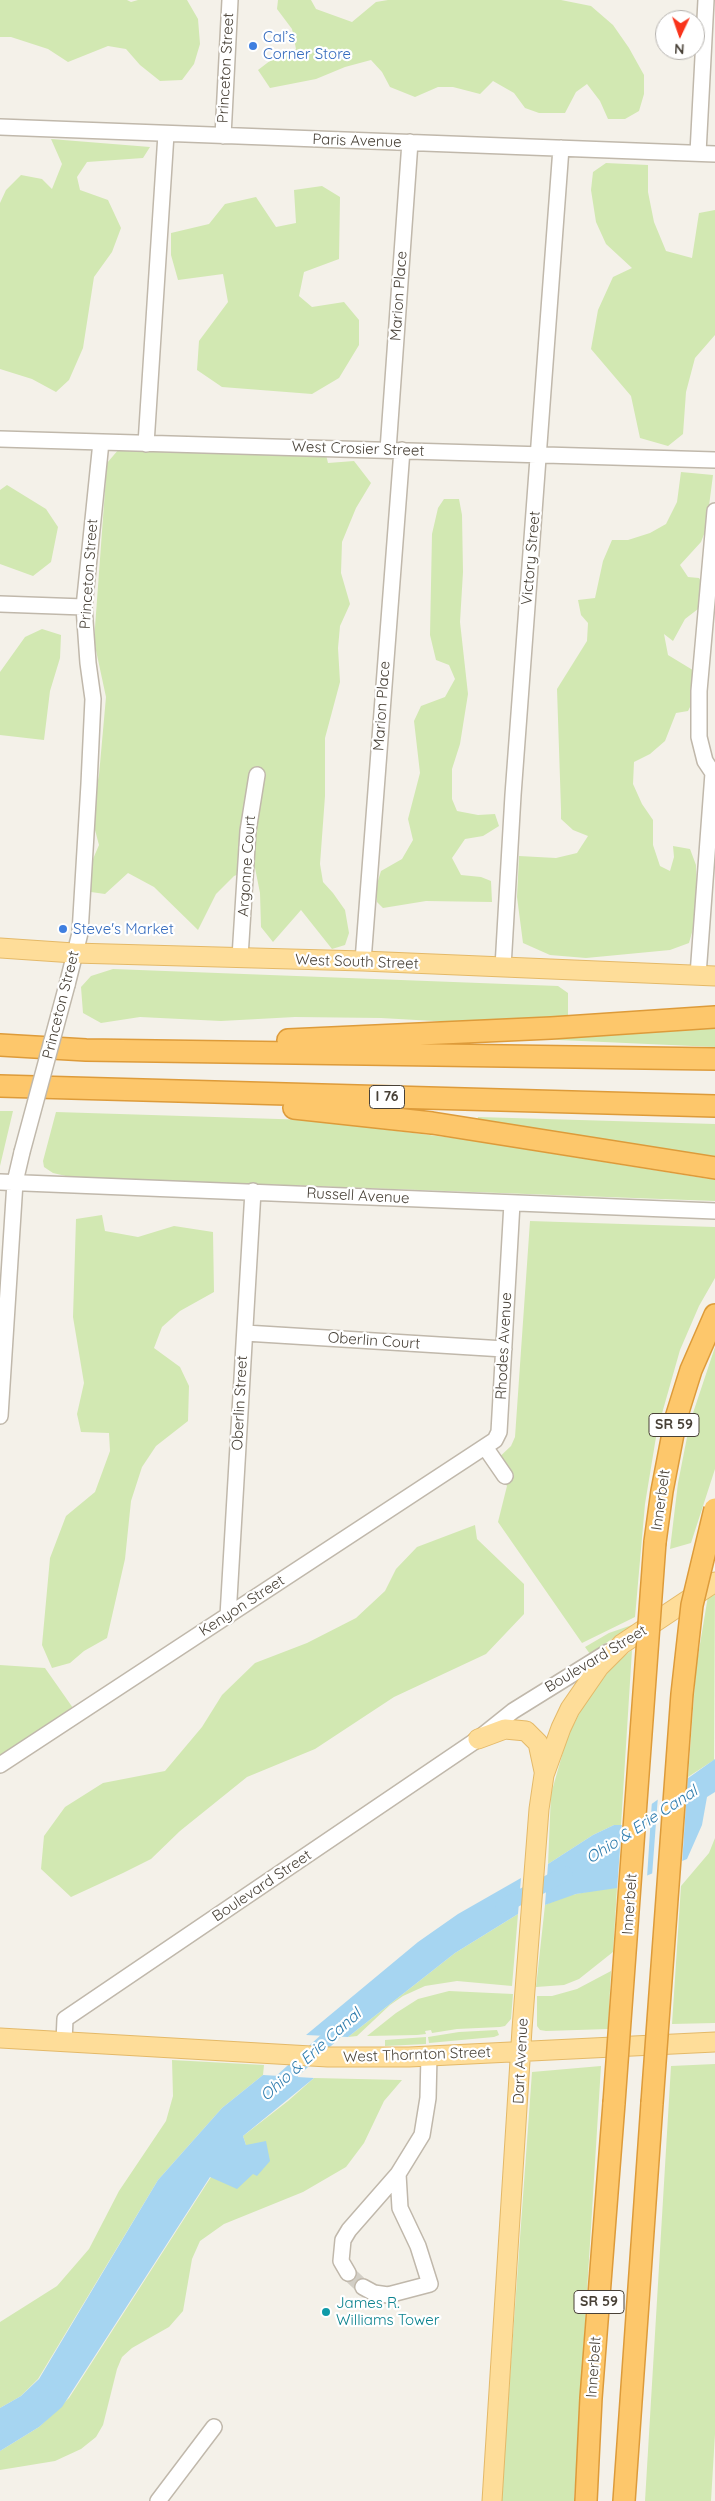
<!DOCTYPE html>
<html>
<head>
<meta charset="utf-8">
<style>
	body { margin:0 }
	#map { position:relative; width:715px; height:2501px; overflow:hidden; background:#f4f1e9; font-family:Quicksand,sans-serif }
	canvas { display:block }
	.north { position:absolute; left:655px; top:10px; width:50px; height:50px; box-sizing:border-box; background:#fff; border:1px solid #b6b3af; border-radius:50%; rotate:183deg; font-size:14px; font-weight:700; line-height:20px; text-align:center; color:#484137 }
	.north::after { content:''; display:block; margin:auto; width:18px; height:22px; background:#f9331b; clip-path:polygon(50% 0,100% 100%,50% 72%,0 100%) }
</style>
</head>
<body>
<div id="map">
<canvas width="715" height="2501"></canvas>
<div class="north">N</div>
</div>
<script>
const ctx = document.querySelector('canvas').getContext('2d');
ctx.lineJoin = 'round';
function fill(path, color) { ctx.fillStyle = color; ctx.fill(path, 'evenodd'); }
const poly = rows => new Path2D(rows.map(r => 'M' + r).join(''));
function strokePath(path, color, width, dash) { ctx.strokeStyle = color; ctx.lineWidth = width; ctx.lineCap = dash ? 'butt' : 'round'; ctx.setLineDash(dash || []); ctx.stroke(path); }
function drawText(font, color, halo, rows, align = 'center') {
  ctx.font = font + ' Quicksand,sans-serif'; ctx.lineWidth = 4.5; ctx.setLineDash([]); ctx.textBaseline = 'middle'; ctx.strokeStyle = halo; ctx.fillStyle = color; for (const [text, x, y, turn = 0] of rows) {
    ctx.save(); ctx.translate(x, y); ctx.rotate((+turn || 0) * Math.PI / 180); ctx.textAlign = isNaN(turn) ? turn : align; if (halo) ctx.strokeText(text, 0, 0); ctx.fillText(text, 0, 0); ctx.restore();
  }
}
const green = poly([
	[0,0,127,0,131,2,138,0,187,0,198,19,200,44,194,64,182,80,160,81,140,65,126,49,108,46,68,62,48,49,11,37,0,37],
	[278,0,311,0,316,9,352,22,376,2,388,0,561,0,591,6,613,25,629,48,644,75,644,94,639,111,625,119,608,119,600,101,587,84,576,92,565,113,539,113,525,108,514,93,493,81,480,94,453,87,438,87,415,97,390,87,382,72,371,60,345,67,316,79,270,88,258,70,275,57,296,49,292,29,277,9],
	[51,139,150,147,143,158,87,162,77,177,80,190,108,200,121,228,112,252,94,277,83,348,69,380,56,392,32,379,0,369,0,203,6,190,21,175,42,179,52,189,62,164],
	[606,163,648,165,648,192,654,222,666,251,692,258,699,213,715,210,715,335,695,358,686,392,683,434,668,446,640,438,631,396,591,349,598,310,613,277,632,268,606,244,596,222,591,190,593,172],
	[322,186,340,197,339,259,304,272,299,296,312,307,344,302,359,320,359,345,339,378,312,394,222,387,197,370,199,341,228,302,223,274,178,280,171,255,171,233,209,224,225,204,256,197,276,227,296,223,294,190],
	[119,449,326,455,328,463,354,461,371,483,356,508,342,542,341,573,350,604,340,626,338,648,340,682,325,738,325,796,320,864,323,882,333,893,345,910,349,933,345,945,332,949,301,910,273,942,261,927,260,893,255,868,234,876,216,894,198,930,154,887,128,873,105,894,91,892,90,866,99,845,91,815,99,775,106,697,94,641,107,463],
	[681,472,713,475,706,529,701,542,680,565,688,577,699,578,705,587,698,609,685,619,673,641,664,634,668,655,696,672,694,699,688,711,676,713,665,741,650,754,634,762,633,784,642,804,653,820,653,845,660,866,670,871,674,857,673,846,690,849,696,865,697,892,695,922,689,943,670,950,586,958,550,955,523,943,517,897,519,856,556,858,577,853,588,836,573,830,561,819,561,809,557,689,587,641,588,623,581,615,578,600,595,598,603,561,612,540,628,540,650,533,666,524,677,502],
	[7,485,46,509,58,527,51,562,33,576,0,564,0,490],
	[444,499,459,499,462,515,463,572,460,622,468,694,460,744,452,769,452,799,457,811,478,815,495,814,499,826,483,836,465,839,452,858,461,875,481,877,491,881,492,902,426,901,383,908,377,902,376,887,381,871,402,859,413,840,408,819,420,773,414,721,421,706,445,697,455,679,449,665,436,660,430,635,432,534,438,508],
	[42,629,61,635,60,658,50,691,44,740,0,735,0,672,25,637],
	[113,969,558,986,568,993,568,1018,504,1025,381,1018,295,1017,221,1021,140,1017,101,1023,83,1013,81,987,91,976],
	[715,1025,715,1047,492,1037],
	[0,1111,13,1111,0,1166],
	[56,1112,310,1120,469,1140,715,1180,715,1201,70,1177,53,1173,44,1167,43,1161],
	[478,1117,715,1124,715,1163,477,1125],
	[102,1215,105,1231,138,1237,174,1226,213,1232,214,1292,180,1311,162,1327,154,1348,180,1367,189,1386,188,1421,156,1446,142,1467,131,1501,125,1559,107,1638,84,1651,70,1663,52,1668,42,1645,50,1558,66,1516,95,1492,110,1451,109,1433,81,1432,77,1414,84,1383,73,1317,76,1219],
	[530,1221,715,1227,715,1278,699,1306,680,1350,657,1431,645,1504,635,1617,582,1643,498,1522,507,1486,491,1465,511,1446,515,1437],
	[715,1347,715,1469,691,1543,670,1549,678,1483,690,1422],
	[475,1525,477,1539,524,1584,524,1614,486,1654,394,1697,315,1749,247,1777,180,1831,151,1859,123,1873,71,1897,41,1869,44,1836,65,1807,103,1783,165,1771,202,1727,222,1695,255,1663,307,1643,356,1618,385,1591,396,1569,417,1547],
	[715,1591,714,1760,688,1777,696,1668,708,1596],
	[632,1625,590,1654,585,1647,609,1633],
	[632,1650,621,1825,614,1825,593,1835,548,1864,551,1794,567,1738,583,1706,614,1664],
	[0,1665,45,1668,73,1708,0,1756],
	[715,1838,715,2023,672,2024,681,1886,709,1853],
	[605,1888,617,1888,613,1952,579,1979,564,1985,536,1987,545,1905,562,1897],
	[518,1914,512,1986,457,1981,425,1986,403,1996,390,2005,357,2036,348,2037,455,1953],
	[611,1971,608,2029,546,2031,540,2030,537,2026,537,1996,552,1996,577,1989],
	[449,1991,513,1994,511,2019,505,2026,500,2027,457,2029,432,2033,431,2030,425,2031,426,2034,417,2035,367,2036,396,2013,418,1999],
	[497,2030,499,2035,494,2037,429,2043,428,2037,459,2032],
	[426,2037,426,2044,385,2046,385,2040],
	[172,2060,264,2065,263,2075,222,2108,158,2180,38,2379,21,2396,0,2408,0,2322,57,2286,89,2249,119,2191,166,2121,173,2096],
	[715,2064,715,2434,711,2501,645,2501,671,2066],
	[601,2066,574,2501,501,2501,532,2072],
	[314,2078,402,2080,384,2101,364,2143,346,2167,303,2192,224,2224,200,2241,192,2259,183,2311,169,2327,132,2348,122,2357,117,2369,103,2425,96,2437,81,2449,55,2461,0,2470,0,2451,39,2427,69,2398,211,2177,246,2145,243,2136,288,2101]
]);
const water = poly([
	[715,1759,715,1792,707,1797,702,1825,687,1859,617,1888,576,1894,545,1905,548,1864,593,1835,614,1825,622,1825],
	[521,1878,518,1914,455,1953,348,2037,306,2035,418,1942,458,1914],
	[263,2075,314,2078,243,2136,246,2145,266,2141,270,2161,257,2176,253,2174,237,2189,210,2177,62,2407,39,2427,0,2451,0,2408,21,2396,39,2379,158,2180,222,2108]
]);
const pier = poly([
	[688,1774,682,1864,652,1876,658,1796],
	[652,1800,647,1878,617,1890,622,1822]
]);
const canal = poly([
	[503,1906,565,1874],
	[273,2089,345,2023]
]);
const minorTunnel = poly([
	[348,2273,363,2287]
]);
const minor = poly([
	[0,127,715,154],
	[223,136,230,0],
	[698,153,706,0],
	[0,439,715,460],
	[146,444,166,134],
	[388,450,410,142],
	[0,604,84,607],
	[240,957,248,831,257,775],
	[363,961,402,450],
	[503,967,513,795,561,148],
	[698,975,713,773,705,761,699,737,699,691,715,511],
	[67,985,80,933,89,784,93,699,88,663,84,607,101,442],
	[0,1182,715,1211],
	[245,1333,504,1349],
	[0,1416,15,1182,22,1152],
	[485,1447,505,1476],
	[228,1616,253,1191],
	[0,1765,495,1440,499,1432,512,1203],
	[64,2042,65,2019,478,1739,513,1711,608,1652],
	[348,2273,341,2261,343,2240,349,2230,398,2174,422,2135,428,2098,429,2056],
	[363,2287,374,2293,388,2295,430,2284,418,2246,400,2208,398,2174],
	[158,2501,214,2427]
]);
const major = poly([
	[0,948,74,953,363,961,715,976],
	[478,1739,505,1729,526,1731,538,1743,544,1771],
	[0,2038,328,2057,409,2057,715,2042],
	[492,2501,522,2029,539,1809,544,1775,561,1728,570,1709,599,1667,622,1644,715,1582]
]);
const highway = poly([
	[288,1040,551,1028,715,1017],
	[0,1045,86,1050,715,1059],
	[0,1086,715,1106],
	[294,1108,432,1123,715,1168],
	[655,1542,662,1491,676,1418,691,1370,715,1315],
	[586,2501,591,2398,614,2103],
	[624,2501,652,2103]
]);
const minorBridge = poly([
	[22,1152,67,985]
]);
const highwayBridge = poly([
	[614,2103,655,1542],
	[652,2103,682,1694,692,1605,715,1509]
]);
const markers = [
	[253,46,5,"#3f7fe0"],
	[63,929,5,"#3f7fe0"],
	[326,2312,5,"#0f9aa8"]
];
const shields = [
	[387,1097,35],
	[674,1425,50],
	[599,2302,50]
];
const shieldNames = [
	["I 76",387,1097],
	["SR 59",674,1425],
	["SR 59",599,2302]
];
const shopNames = [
	["Cal’s",263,37],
	["Corner Store",263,54],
	["Steve's Market",73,929]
];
const streetNames = [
	["Princeton Street",226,68,-87],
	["Paris Avenue",357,141,2],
	["Marion Place",399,296,-86],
	["West Crosier Street",358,449,2],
	["Victory Street",531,558,-85],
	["Princeton Street",89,574,-86],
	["Marion Place",382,706,-86],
	["Argonne Court",247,866,-86],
	["West South Street",357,962,2],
	["Princeton Street",61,1005,-76],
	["Russell Avenue",358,1196,3],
	["Oberlin Court",374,1341,4],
	["Rhodes Avenue",504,1346,-87],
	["Oberlin Street",240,1403,-87],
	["Innerbelt",661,1500,-82],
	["Kenyon Street",242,1606,-33],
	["Boulevard Street",596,1659,-31],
	["Boulevard Street",262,1886,-34],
	["Innerbelt",630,1904,-86],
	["West Thornton Street",417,2055,-2],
	["Dart Avenue",521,2061,-87],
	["Innerbelt",594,2367,-86]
];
const cultureNames = [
	["James R.",336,2303],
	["Williams Tower",336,2320]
];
const waterNames = [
	["Ohio & Erie Canal",642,1825,-33],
	["Ohio & Erie Canal",311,2055,-42]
];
fill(green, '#d2e8b2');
fill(water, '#a6d5f1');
fill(pier, '#f4f1e9');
strokePath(canal, '#a6d5f1', 15);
strokePath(minorTunnel, '#d2cec5', 15, [15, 8]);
strokePath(minor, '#c0b8ab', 18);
strokePath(major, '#e4b968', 21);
strokePath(highway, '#dd9b3a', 24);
strokePath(minor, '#fff', 15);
strokePath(major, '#fedd99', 19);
strokePath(highway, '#fdc76b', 21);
strokePath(minorBridge, '#c0b8ab', 18, []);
strokePath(highwayBridge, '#dd9b3a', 24, []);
strokePath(minorBridge, '#fff', 15);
strokePath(highwayBridge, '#fdc76b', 21);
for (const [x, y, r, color] of markers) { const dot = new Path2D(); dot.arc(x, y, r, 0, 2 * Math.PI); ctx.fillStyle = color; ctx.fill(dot); strokePath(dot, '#fff', 2); }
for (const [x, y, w] of shields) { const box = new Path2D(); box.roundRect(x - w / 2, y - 11.5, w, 23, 4); ctx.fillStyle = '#fff'; ctx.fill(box); strokePath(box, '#484137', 1); }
drawText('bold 14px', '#484137', null, shieldNames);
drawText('15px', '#366cbe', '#fff', shopNames, 'left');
drawText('15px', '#484137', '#fff', streetNames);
drawText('15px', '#0d838f', '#fff', cultureNames, 'left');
drawText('italic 16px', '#2e7cad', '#fff', waterNames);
</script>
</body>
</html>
